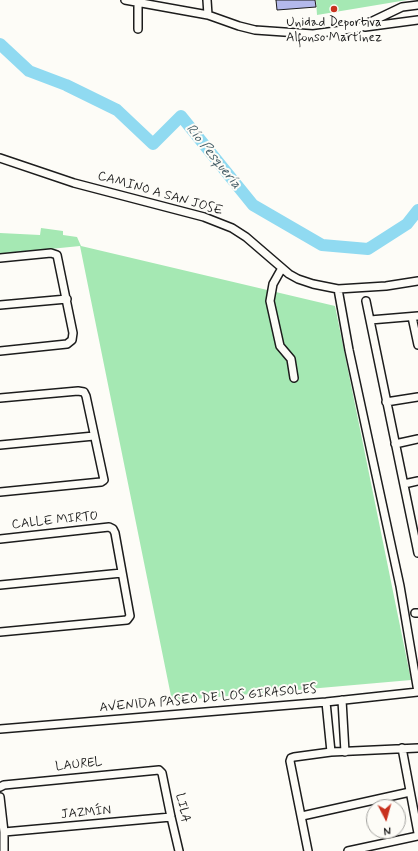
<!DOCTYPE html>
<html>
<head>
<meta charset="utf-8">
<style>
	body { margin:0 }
	#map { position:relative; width:418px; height:851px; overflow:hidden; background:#fdfcf7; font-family:Mynerve,sans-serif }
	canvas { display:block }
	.north { position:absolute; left:366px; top:799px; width:40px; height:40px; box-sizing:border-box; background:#fdfcf7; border:1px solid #a3a29f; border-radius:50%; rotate:174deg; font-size:11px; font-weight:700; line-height:16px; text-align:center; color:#1c1c1c }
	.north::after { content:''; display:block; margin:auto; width:14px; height:18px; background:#c8321e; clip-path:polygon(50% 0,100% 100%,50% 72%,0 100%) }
</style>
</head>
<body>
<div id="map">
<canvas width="418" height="851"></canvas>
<div class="north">N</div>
</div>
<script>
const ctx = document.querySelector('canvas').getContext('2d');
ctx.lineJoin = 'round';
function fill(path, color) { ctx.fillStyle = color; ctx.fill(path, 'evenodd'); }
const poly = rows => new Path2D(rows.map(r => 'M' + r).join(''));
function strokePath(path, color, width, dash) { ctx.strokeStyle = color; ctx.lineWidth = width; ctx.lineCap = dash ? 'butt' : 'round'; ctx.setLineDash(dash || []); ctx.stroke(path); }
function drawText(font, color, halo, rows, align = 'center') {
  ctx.font = font + ' Mynerve,sans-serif'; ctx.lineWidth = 4; ctx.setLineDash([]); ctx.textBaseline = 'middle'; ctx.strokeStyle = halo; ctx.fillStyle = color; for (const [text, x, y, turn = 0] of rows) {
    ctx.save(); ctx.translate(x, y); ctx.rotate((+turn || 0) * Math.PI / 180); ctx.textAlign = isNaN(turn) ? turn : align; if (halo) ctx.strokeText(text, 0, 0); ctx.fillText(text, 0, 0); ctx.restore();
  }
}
const green = poly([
	[316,0,407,0,317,15],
	[41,228,63,231,63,235,77,237,81,246,335,306,411,680,172,701,80,246,0,254,0,233,40,235]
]);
const river = poly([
	[0,44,29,71,66,85,117,110,153,144,181,116,253,205,322,245,368,249,407,224,418,210]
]);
const building = poly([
	[276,0,315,0,316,7,277,10,276,0]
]);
const street = poly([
	[125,0,208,15,239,26,255,30,313,34,358,28,402,7,418,5],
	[138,0,138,29],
	[207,0,208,15],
	[365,27,418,20],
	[0,158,74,183,204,217,232,228,246,237,289,274,298,279,313,284,338,289,386,286,418,281],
	[0,258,51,253,57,255,73,333,72,340,67,344,0,351],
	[282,268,273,284,270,301,280,346,291,359,294,378],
	[338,289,349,350,400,586,418,692],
	[366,301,418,553],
	[0,305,67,299],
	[412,317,418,345],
	[370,320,418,316],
	[0,398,78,391,84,392,86,396,104,480,101,482,0,492],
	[386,402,418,397],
	[395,444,418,439],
	[0,445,94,436],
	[404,484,418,481],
	[0,539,109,527,113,529,115,533,130,616,127,620,0,632],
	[0,585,122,573],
	[415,613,418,613],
	[342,700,345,752],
	[326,702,331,752],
	[0,729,326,702,418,692],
	[402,748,418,833],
	[0,787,4,785,159,770,162,773,171,817,179,851],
	[0,797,4,832,4,851],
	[302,816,410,792],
	[4,832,171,817],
	[308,851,290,761,291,758,294,757,331,752,418,748],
	[348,851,418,836]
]);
const markers = [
	[334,9,4,"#c8321e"]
];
const poiNames = [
	["Unidad Deportiva",334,23],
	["Alfonso Martínez",334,38]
];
const streetNames = [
	["CAMINO A SAN JOSE",160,194,16],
	["CALLE MIRTO",55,521,-6],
	["AVENIDA PASEO DE LOS GIRASOLES",208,699,-5],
	["LAUREL",79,765,-6],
	["LILA",182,808,78],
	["JAZMÍN",86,813,-5]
];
const waterNames = [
	["Río Pesquería",213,157,51]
];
fill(green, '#a5e8b3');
strokePath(river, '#90daf1', 12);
fill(building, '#b4b9eb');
strokePath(building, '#1c1c1c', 1);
strokePath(street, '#1c1c1c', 10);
strokePath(street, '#fdfcf7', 7);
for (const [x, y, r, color] of markers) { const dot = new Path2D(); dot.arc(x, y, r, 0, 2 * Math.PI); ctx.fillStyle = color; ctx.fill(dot); strokePath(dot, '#fdfcf7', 1.5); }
drawText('13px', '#1c1c1c', '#fdfcf7', poiNames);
drawText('13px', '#1c1c1c', '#fdfcf7', streetNames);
drawText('italic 14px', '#455e67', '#fdfcf7', waterNames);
</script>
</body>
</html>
